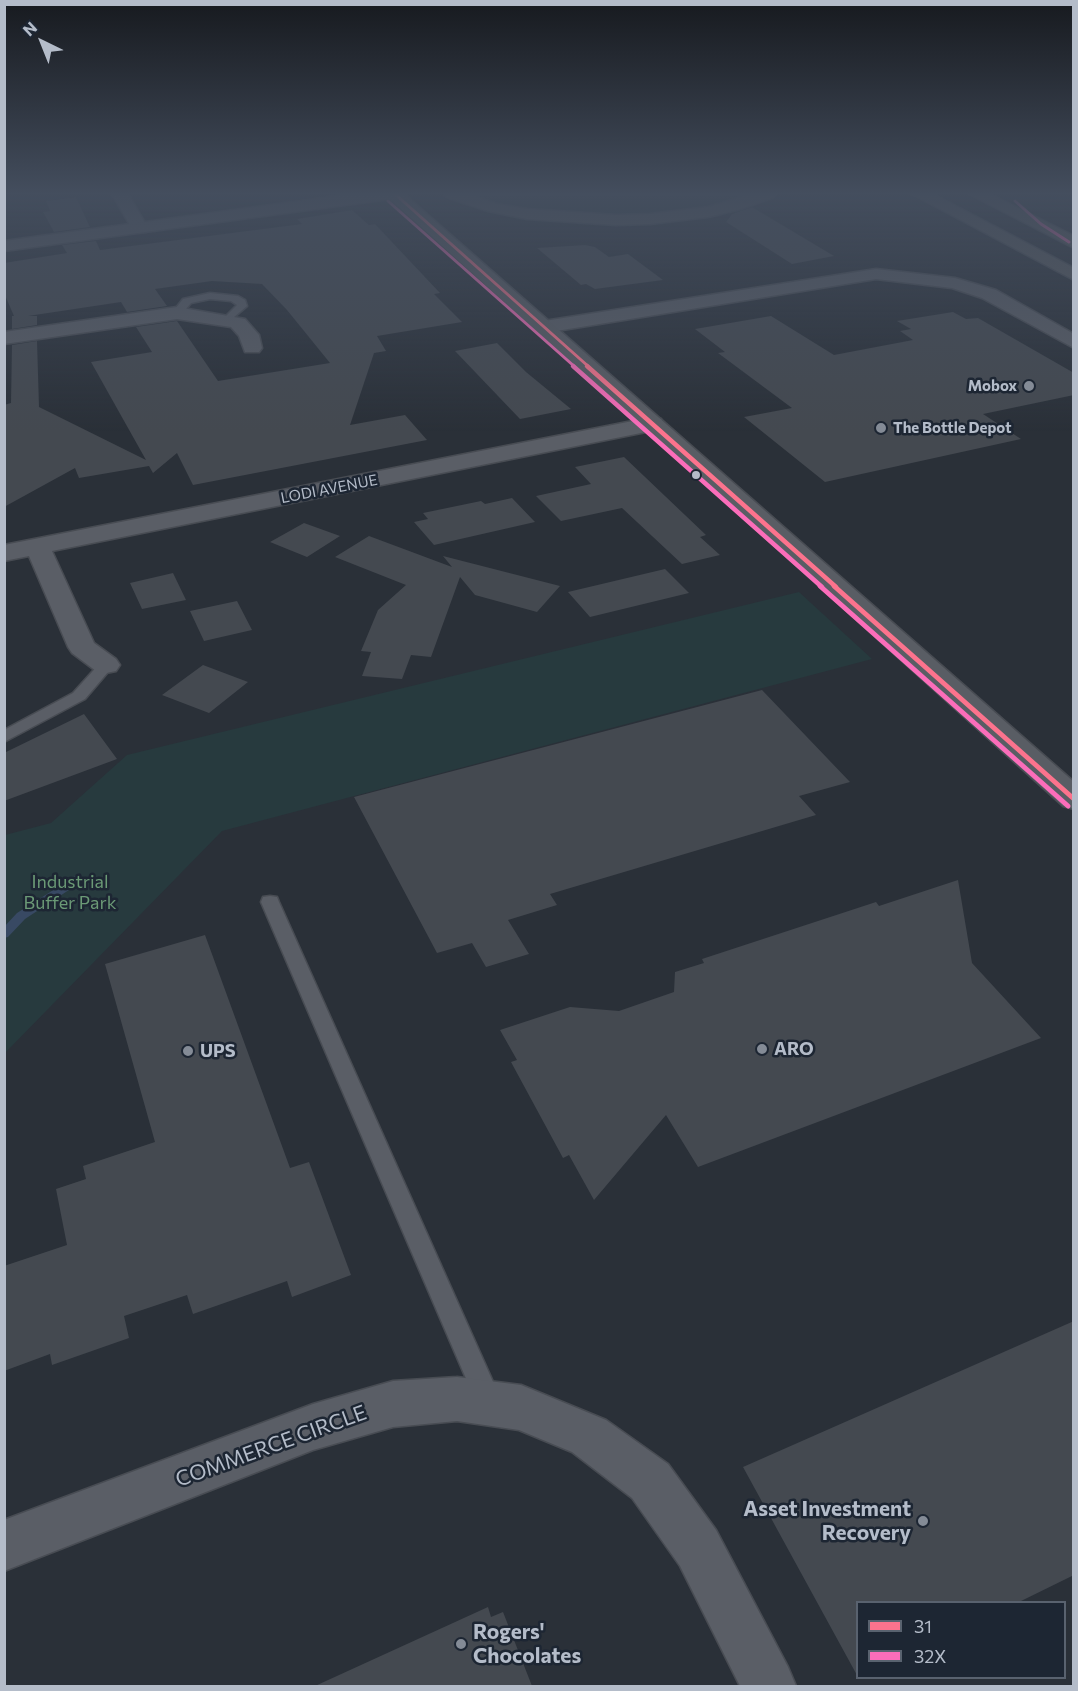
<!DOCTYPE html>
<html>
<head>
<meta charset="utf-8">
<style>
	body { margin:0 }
	#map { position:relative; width:1078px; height:1691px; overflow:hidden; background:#2a3038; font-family:Commissioner,sans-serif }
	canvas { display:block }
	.frame { position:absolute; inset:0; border:6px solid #b4bcc9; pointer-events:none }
	.legend { position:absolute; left:856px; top:1601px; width:210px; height:78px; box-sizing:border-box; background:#1d2633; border:2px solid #59626f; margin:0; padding:8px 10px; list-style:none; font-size:18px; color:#b4bcc9 }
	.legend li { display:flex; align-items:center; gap:12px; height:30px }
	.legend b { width:30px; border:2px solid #59626f }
	.north { position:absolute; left:12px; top:12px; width:60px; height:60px; -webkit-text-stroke:4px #1d2633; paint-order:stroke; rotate:317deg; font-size:16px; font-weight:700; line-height:24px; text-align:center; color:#b4bcc9 }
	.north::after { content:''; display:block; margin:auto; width:21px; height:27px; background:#b4bcc9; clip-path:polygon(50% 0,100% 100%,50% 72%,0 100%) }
</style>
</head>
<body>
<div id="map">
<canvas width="1078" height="1691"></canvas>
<div class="frame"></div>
<ul class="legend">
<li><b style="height:8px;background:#fc738d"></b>31</li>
<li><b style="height:8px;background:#fb6dba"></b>32X</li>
</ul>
<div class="north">N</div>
</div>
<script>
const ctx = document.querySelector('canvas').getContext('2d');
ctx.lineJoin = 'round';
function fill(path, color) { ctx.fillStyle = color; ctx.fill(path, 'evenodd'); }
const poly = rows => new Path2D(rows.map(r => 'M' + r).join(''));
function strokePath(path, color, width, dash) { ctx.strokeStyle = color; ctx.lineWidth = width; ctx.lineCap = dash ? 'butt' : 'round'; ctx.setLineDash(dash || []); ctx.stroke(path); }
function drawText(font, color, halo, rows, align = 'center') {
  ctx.font = font + ' Commissioner,sans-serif'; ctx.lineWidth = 5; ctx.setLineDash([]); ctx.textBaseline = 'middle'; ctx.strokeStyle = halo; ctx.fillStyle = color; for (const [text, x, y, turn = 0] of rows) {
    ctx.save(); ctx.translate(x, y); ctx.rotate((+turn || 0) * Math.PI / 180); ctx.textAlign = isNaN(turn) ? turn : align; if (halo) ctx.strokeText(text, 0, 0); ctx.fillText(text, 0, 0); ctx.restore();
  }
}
const green = poly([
	[466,194,758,194,713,208,652,215,585,216,530,211,479,200],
	[799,592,872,659,222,831,5,1053,5,835,51,823,127,755]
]);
const stream = poly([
	[77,875,82,879,81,882,25,919,8,937,4,938,4,927,17,913,77,875]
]);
const building = poly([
	[76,197,90,227,54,232,43,212,50,211,46,201],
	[752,207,834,256,792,264,726,222,732,214],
	[352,210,369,225,375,224,440,293,434,294,462,322,377,336,386,351,374,353,350,425,405,415,427,440,193,485,177,453,153,473,149,466,79,478,75,468,4,507,4,405,11,403,12,345,37,341,39,407,146,460,91,362,152,352,136,327,177,321,218,381,330,363,287,310,262,284,212,281,155,289,167,306,127,312,121,302,28,316,37,316,37,325,12,329,12,316,14,316,4,293,4,263,67,253,62,245,96,241,100,250,302,224,297,219],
	[585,245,595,247,609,257,628,254,663,280,595,289,586,284,581,285,537,248],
	[953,312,966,319,978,318,1074,373,1074,395,983,414,1021,439,825,482,744,417,792,408,718,353,725,352,695,329,771,316,834,355,913,340,900,331,911,329,897,321],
	[497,343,526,372,571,409,520,419,455,351],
	[624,457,706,535,700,537,720,555,682,564,622,508,561,521,536,496,591,484,575,467],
	[512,498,535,522,434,545,414,522,428,519,423,513,481,501,485,504],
	[304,523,340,536,307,557,270,542],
	[369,536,452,567,443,556,560,586,537,612,475,595,460,577,431,657,411,655,402,679,362,676,371,652,361,651,378,610,406,585,335,557],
	[665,569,689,593,590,617,568,592],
	[173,573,186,600,142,609,130,583],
	[237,601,252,630,204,641,190,611],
	[203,665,248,682,209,713,162,695],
	[762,690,850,782,799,796,816,815,550,894,557,905,508,920,529,954,486,967,472,943,437,953,354,797],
	[84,714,117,759,4,801,4,753],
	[958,880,972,963,1041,1038,698,1167,666,1115,594,1200,569,1155,563,1158,511,1062,517,1060,500,1030,570,1007,619,1011,674,992,675,972,704,963,702,959,876,902,879,906],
	[205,935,290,1168,309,1162,351,1275,292,1297,287,1281,193,1314,187,1295,124,1316,129,1338,52,1365,50,1354,4,1371,4,1266,67,1245,56,1189,86,1179,83,1166,155,1142,105,964],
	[1074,1321,1074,1575,1019,1602,858,1602,858,1677,743,1467],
	[488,1607,491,1617,503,1612,532,1686,315,1686]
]);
const service = poly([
	[210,293,238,296,245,300,247,306,227,323,222,320,237,305,231,301,210,299,191,303,181,315,172,313,183,299,210,293],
	[106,660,114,665,85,699,4,742,4,730,73,693,101,662,106,660],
	[270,896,277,897,279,902,498,1393,502,1402,498,1411,489,1414,480,1411,261,902,263,897,270,896]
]);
const minor = poly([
	[112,194,128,194,148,228,146,232,134,232,112,194],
	[876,269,955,278,996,290,1074,334,1074,348,982,298,952,288,876,279,544,333,537,331,534,327,537,323,544,321,876,269],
	[177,307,245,319,259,335,262,348,259,352,245,352,239,336,231,327,177,319,4,344,4,332,177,307],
	[653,417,661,419,664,424,661,429,52,551,94,643,116,659,120,665,116,671,106,673,96,671,72,653,68,647,29,556,4,561,4,545,653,417],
	[457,1377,521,1385,606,1420,668,1464,716,1530,788,1667,796,1686,740,1686,680,1566,632,1498,572,1452,519,1430,457,1421,393,1427,313,1450,4,1571,4,1520,313,1404,393,1381,457,1377]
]);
const secondary = poly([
	[352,194,404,194,1074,782,1074,809,1063,806,390,199,4,251,4,241,352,194]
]);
const motorway = poly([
	[444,194,469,194,497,204,527,209,616,215,650,214,708,207,752,194,776,194,774,197,741,209,708,217,650,224,616,225,527,219,488,211,446,197,444,194],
	[912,194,933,194,1074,268,1074,280,912,194],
	[969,194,990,194,1074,236,1074,248,969,194]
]);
const bus1Far2 = poly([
	[395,194,589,367]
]);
const bus1Far1 = poly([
	[587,366,836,587]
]);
const bus1 = poly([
	[834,586,1074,799]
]);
const bus2Far2 = poly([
	[388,201,575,367],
	[1015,201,1041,224,1069,242]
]);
const bus2Far1 = poly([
	[573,366,822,587]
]);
const bus2 = poly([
	[820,586,1068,806]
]);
const markers = [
	[1029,386,6,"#848b96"],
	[881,428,6,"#848b96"],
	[696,475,5,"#b4bcc9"],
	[762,1049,6,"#848b96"],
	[188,1051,6,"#848b96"],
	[923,1521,6,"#848b96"],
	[461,1644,6,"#848b96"]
];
const farPoinames = [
	["Mobox",1017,386],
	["The Bottle Depot",893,428,"left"]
];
const farStreetnames = [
	["LODI AVENUE",329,489,-11]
];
const parkNames = [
	["Industrial",70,882],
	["Buffer Park",70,903]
];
const poiNames = [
	["ARO",774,1049],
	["UPS",200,1051]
];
const nearStreetnames = [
	["COMMERCE CIRCLE",271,1446,-20]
];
const nearPoinames = [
	["Asset Investment",911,1509],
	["Recovery",911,1533],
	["Rogers'",473,1632,"left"],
	["Chocolates",473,1656,"left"]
];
fill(green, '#273a3e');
fill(stream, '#384963');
fill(building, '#444950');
strokePath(service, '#484c53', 3);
strokePath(minor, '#484c53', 3);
strokePath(secondary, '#484c53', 3);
strokePath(motorway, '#474c53', 3);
fill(service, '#5a5e66');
fill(minor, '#5a5e66');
fill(secondary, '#595d64');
fill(motorway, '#5a5d60');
strokePath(bus1Far2, '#fc738d', 3);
strokePath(bus1Far1, '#fc738d', 4.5);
strokePath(bus1, '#fc738d', 5);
strokePath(bus2Far2, '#fb6dba', 3);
strokePath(bus2Far1, '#fb6dba', 4.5);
strokePath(bus2, '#fb6dba', 5);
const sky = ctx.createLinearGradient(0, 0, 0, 431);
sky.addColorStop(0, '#171a1f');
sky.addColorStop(0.45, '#444e5e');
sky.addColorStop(1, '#444e5e00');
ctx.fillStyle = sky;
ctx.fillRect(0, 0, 1078, 431);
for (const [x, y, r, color] of markers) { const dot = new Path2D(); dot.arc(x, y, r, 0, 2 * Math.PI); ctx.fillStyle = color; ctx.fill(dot); strokePath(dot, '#1d2633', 2); }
drawText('bold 15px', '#b4bcc9', '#1d2633', farPoinames, 'right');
drawText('15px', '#b4bcc9', '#1d2633', farStreetnames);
drawText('18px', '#6b9a76', '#1d2633', parkNames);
drawText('bold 18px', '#b4bcc9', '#1d2633', poiNames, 'left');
drawText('21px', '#b4bcc9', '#1d2633', nearStreetnames);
drawText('bold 21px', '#b4bcc9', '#1d2633', nearPoinames, 'right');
</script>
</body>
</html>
